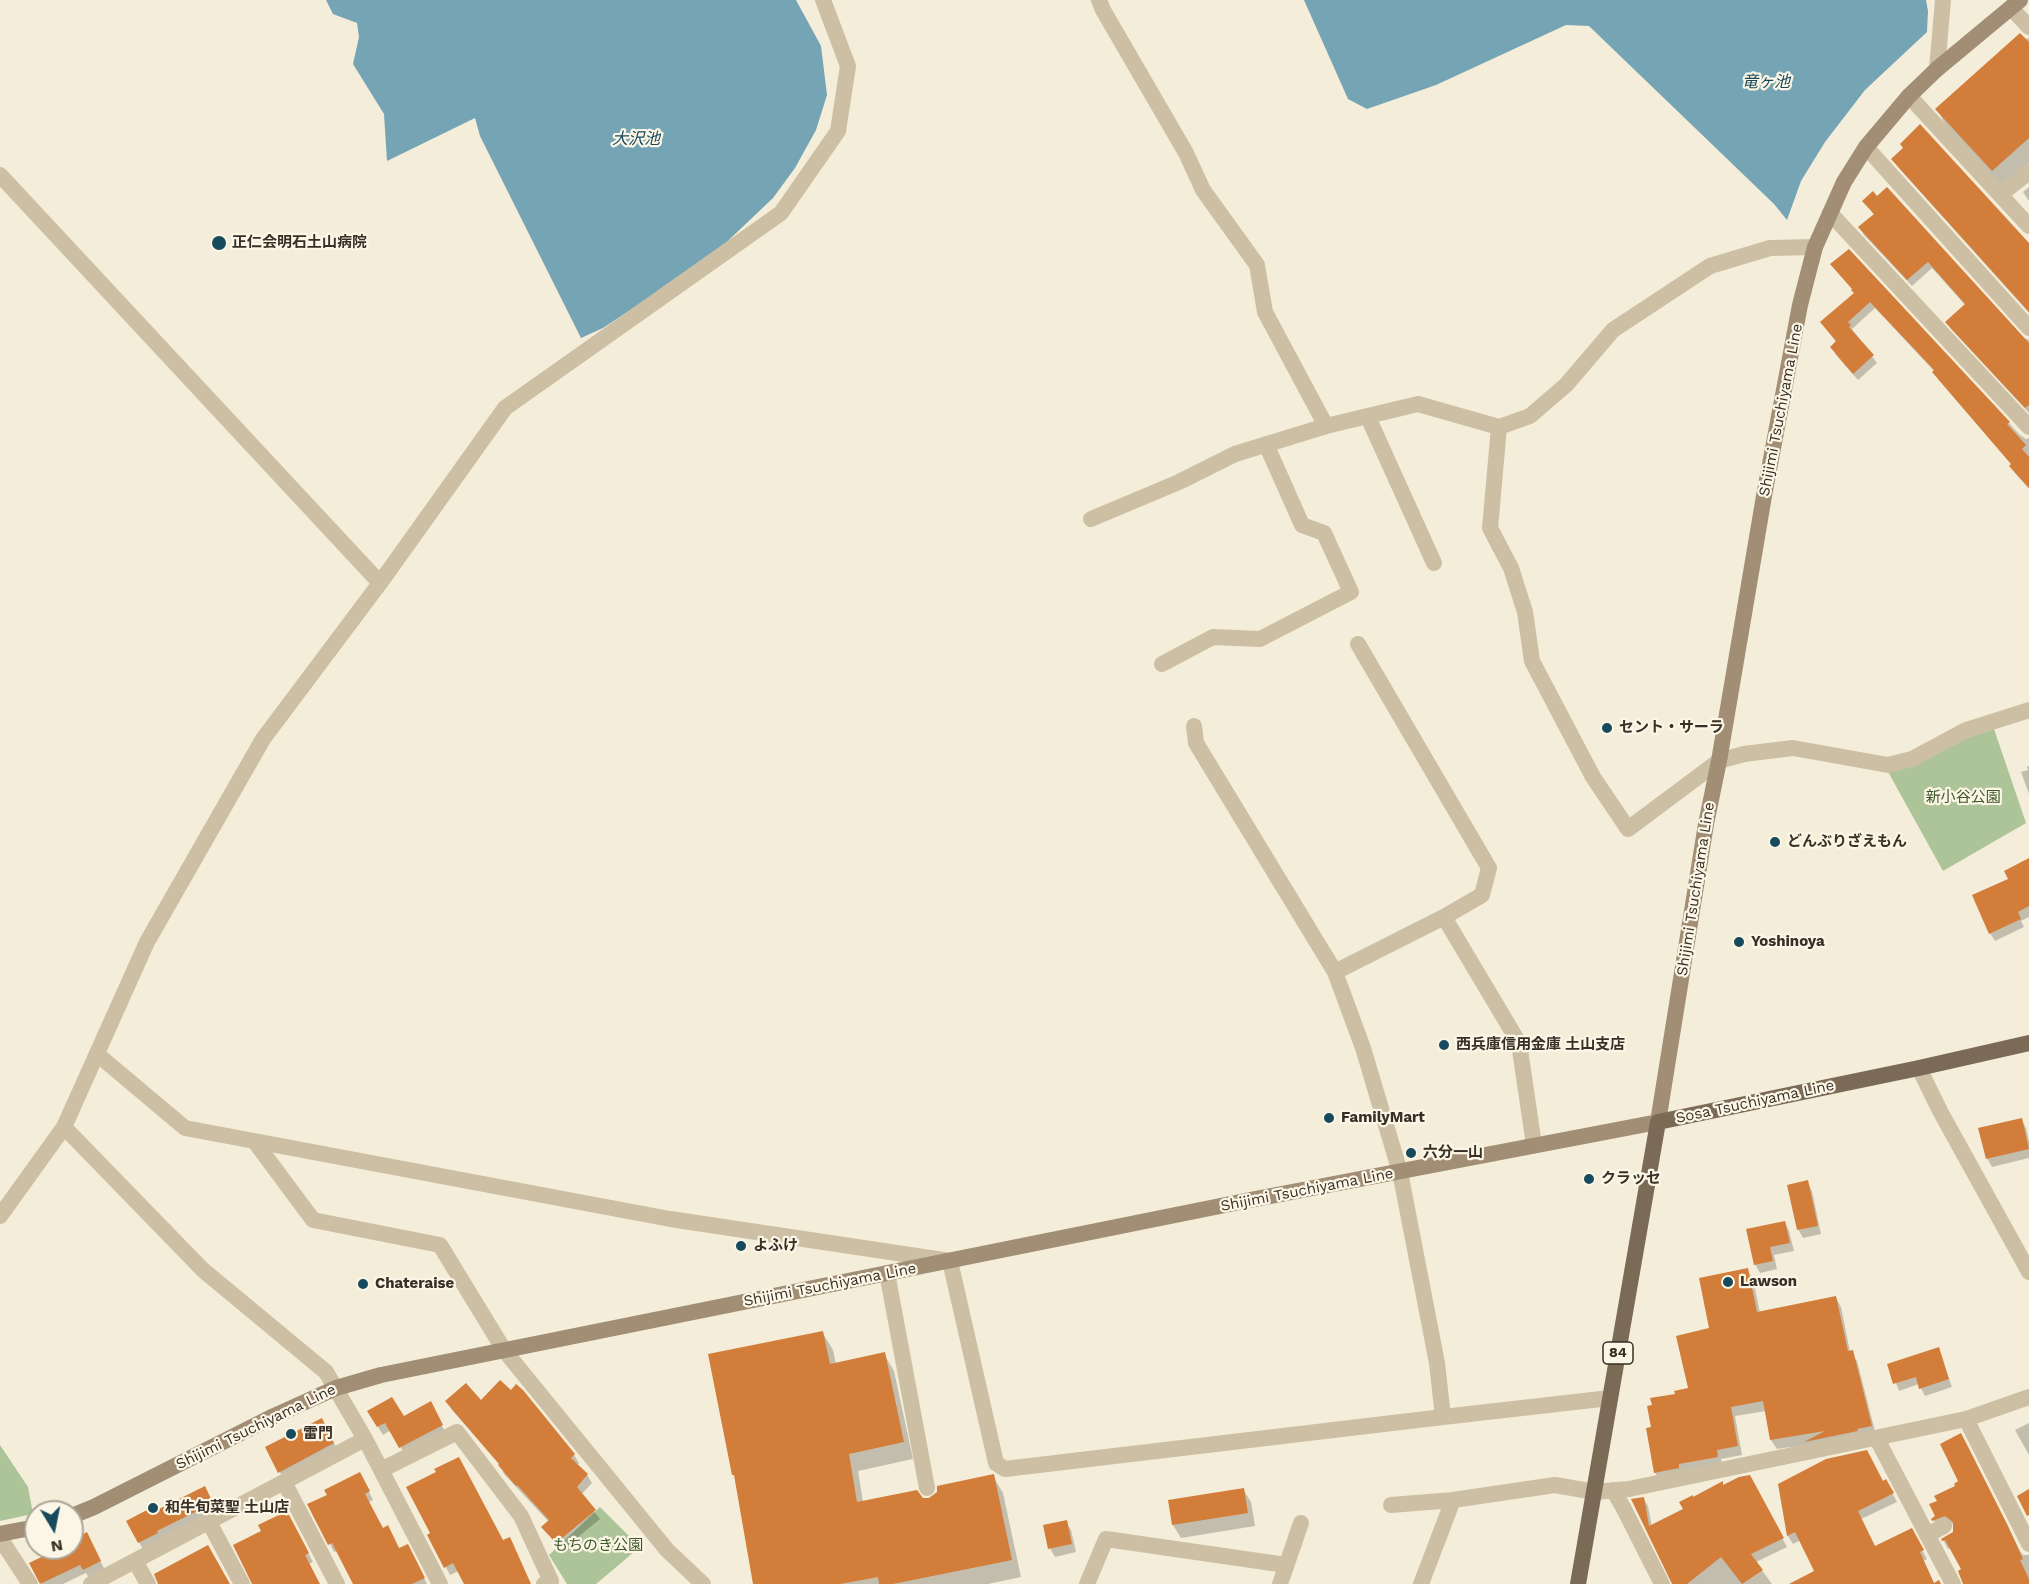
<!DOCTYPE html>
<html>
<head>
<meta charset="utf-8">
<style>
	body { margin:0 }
	#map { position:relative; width:2029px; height:1584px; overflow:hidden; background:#f4edd9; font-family:"Work Sans",sans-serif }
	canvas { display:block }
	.north { position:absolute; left:24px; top:1500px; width:60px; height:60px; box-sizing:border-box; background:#fbf6e6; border:2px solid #ada699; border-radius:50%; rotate:170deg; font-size:16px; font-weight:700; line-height:24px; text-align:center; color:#382f26 }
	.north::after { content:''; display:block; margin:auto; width:21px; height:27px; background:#184a5d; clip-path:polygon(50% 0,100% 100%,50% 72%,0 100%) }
</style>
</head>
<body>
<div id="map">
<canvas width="2029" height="1584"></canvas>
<div class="north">N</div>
</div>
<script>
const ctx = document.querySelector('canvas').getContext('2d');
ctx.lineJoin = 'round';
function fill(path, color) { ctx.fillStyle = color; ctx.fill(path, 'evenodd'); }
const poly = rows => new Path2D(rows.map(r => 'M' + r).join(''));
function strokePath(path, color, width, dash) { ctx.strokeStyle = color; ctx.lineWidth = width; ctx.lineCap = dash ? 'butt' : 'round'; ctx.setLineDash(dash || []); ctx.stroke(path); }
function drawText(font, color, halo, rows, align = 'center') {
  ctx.font = font + ' "Work Sans","Noto Sans JP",sans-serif'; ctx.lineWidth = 4.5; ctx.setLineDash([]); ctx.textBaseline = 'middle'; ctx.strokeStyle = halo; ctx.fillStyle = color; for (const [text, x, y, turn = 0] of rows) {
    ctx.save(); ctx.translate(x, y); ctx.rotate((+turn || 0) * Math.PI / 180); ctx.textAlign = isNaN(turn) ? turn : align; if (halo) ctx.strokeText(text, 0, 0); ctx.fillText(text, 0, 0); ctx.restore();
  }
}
const green = poly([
	[1994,729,2026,823,1943,871,1887,770,1961,740],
	[0,1445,28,1487,33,1514,0,1521],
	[600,1507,640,1547,596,1584,567,1584,549,1555]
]);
const water = poly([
	[326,0,796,0,821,46,827,95,816,130,795,168,773,198,712,256,603,328,581,338,480,136,475,118,387,161,384,114,353,64,359,37,357,23,333,14],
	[1304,0,1926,0,1928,11,1927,32,1865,90,1825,142,1801,181,1787,220,1774,204,1589,26,1566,25,1436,85,1367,109,1348,99]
]);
const shadow = poly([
	[2021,35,2026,39,2029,38,2029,163,2003,187,1946,126,1937,109],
	[1893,159,2029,246,2029,313,1897,166],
	[2029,187,2029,201,2023,192],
	[1864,201,2020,336,2029,340,2029,413,1951,329,1947,322,1966,306,1932,268,1912,286,1864,235,1860,228,1874,215],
	[1849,251,2020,435,2026,439,2029,438,2029,489,2015,473,2011,466,2012,465,1938,379,1935,372,1875,308,1852,329,1877,363,1858,380,1836,355,1832,347,1837,343,1822,323,1855,294],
	[2027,766,2029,766,2029,794,2021,772,2028,770],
	[2029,860,2029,917,2021,921,2024,927,1995,941,1990,933,2010,880],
	[2021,1119,2026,1128,2029,1141,2029,1158,1992,1167,1987,1158],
	[1807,1182,1812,1191,1821,1234,1803,1238,1798,1229],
	[1785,1222,1789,1231,1794,1251,1774,1255,1777,1269,1760,1273,1755,1264],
	[1747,1270,1753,1279,1760,1313,1836,1298,1841,1307,1850,1352,1857,1361,1876,1435,1777,1449,1771,1440,1766,1411,1735,1416,1742,1455,1721,1459,1723,1466,1660,1482,1655,1472,1652,1428,1677,1395,1689,1390,1711,1330],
	[822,1332,833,1350,836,1364,884,1354,894,1371,913,1459,858,1471,863,1502,930,1500,993,1476,1003,1493,1021,1577,988,1584,755,1584],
	[1938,1349,1952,1387,1925,1396,1919,1384,1899,1391,1889,1365],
	[447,1402,481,1403,574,1455,579,1463,577,1465,587,1475,592,1483,581,1495,600,1519,561,1551,543,1527,549,1522,504,1474,500,1465,452,1410],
	[435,1411,446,1434,405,1455,391,1430,383,1435,369,1412,404,1418],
	[2029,1423,2029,1455,2015,1430],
	[329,1433,341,1457,287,1486,267,1447],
	[1966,1443,2020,1551,2023,1555,2029,1555,2029,1584,1965,1584,1963,1570,1951,1547,1948,1549,1943,1540,1954,1533,1955,1526,1951,1523,1938,1528,1933,1519,1937,1517,1960,1482],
	[1749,1476,1787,1547,1756,1562,1772,1584,1674,1584,1633,1500,1643,1498,1648,1506,1652,1527,1685,1509,1722,1483,1724,1487],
	[1886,1481,1897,1502,1861,1519,1875,1547,1911,1530,1927,1559,1923,1561,1934,1584,1792,1584,1816,1572,1801,1540,1793,1544,1788,1536,1779,1485],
	[364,1482,373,1500,369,1502,383,1530,399,1550,412,1555,427,1584,354,1584,338,1551,334,1552,330,1544],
	[1243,1489,1251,1502,1255,1526,1181,1538,1173,1525,1169,1501],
	[209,1496,217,1512,144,1551,139,1542,148,1516],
	[291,1521,313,1562,309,1564,319,1584,253,1584],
	[1066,1522,1071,1530,1076,1552,1055,1557,1050,1548],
	[429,1536,503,1542,514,1547,530,1584,465,1584,459,1571,450,1575],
	[72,1541,91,1543,105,1570,89,1578,86,1573,63,1584,42,1584,41,1579,64,1548,72,1548]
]);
const building = poly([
	[2020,33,2029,42,2029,138,1992,171,1935,109],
	[1920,124,2029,243,2029,312,1891,159,1903,148,1900,144],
	[1887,187,2029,343,2029,405,2025,408,1945,322,1965,304,1928,262,1907,280,1858,227,1874,214,1862,201,1873,191,1877,196],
	[1849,249,2010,422,2007,424,2026,445,2022,449,2029,457,2029,488,2009,466,2011,464,1932,372,1934,370,1870,302,1848,322,1851,325,1849,327,1874,355,1853,374,1830,347,1836,341,1820,322,1854,293,1851,290,1852,289,1830,264],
	[2029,858,2029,906,2018,912,2021,919,1989,934,1972,895,2008,879,2004,871],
	[2022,1118,2029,1149,1986,1159,1978,1128],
	[1808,1180,1818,1226,1797,1230,1787,1185],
	[1785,1221,1790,1243,1770,1247,1773,1261,1754,1265,1746,1229],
	[1748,1268,1757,1312,1836,1296,1848,1351,1853,1350,1872,1426,1857,1429,1858,1431,1804,1442,1825,1431,1770,1440,1763,1401,1731,1407,1738,1446,1717,1450,1718,1457,1679,1464,1679,1468,1654,1473,1646,1428,1651,1427,1647,1406,1652,1405,1650,1398,1675,1394,1674,1391,1688,1388,1676,1336,1709,1328,1699,1278],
	[823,1331,830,1364,885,1352,904,1442,849,1454,857,1502,917,1490,923,1498,929,1498,937,1492,937,1486,994,1474,1012,1560,893,1584,879,1584,878,1577,840,1584,753,1584,734,1475,732,1475,708,1354],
	[1939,1347,1949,1379,1919,1389,1916,1377,1893,1384,1887,1364],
	[500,1380,511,1390,516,1384,523,1390,575,1454,571,1458,588,1474,577,1487,596,1510,556,1543,541,1527,549,1520,517,1485,516,1486,498,1465,499,1464,445,1401,466,1383,481,1400],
	[392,1397,404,1416,431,1401,443,1425,399,1448,385,1423,377,1427,367,1411],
	[322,1418,334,1443,278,1473,265,1447],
	[1961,1433,2008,1526,2023,1559,2020,1560,2029,1579,2029,1584,1963,1584,1958,1571,1961,1569,1945,1540,1942,1541,1941,1539,1953,1532,1953,1522,1945,1516,1932,1521,1931,1519,1935,1516,1929,1504,1937,1501,1934,1496,1955,1486,1954,1484,1958,1481,1940,1444],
	[1867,1450,1883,1481,1886,1479,1894,1493,1858,1511,1875,1546,1912,1528,1924,1550,1920,1552,1934,1583,1939,1580,1941,1584,1789,1584,1814,1571,1795,1532,1787,1536,1778,1484,1826,1459],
	[459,1457,503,1540,510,1537,531,1584,464,1584,453,1563,444,1568,427,1535,430,1533,406,1487,436,1472,434,1469],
	[360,1472,370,1491,365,1494,383,1528,388,1525,399,1548,408,1544,425,1578,412,1584,353,1584,332,1543,328,1545,307,1504,327,1495,324,1490],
	[1750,1475,1784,1538,1751,1554,1763,1570,1742,1584,1721,1557,1687,1584,1672,1584,1631,1499,1644,1497,1649,1526,1683,1509,1679,1502,1693,1495,1693,1497,1723,1481,1723,1485,1739,1477],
	[205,1486,213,1503,157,1531,158,1533,138,1543,126,1521,147,1510,149,1514],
	[1244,1488,1248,1513,1172,1525,1168,1500],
	[2029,1489,2029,1515,2027,1516,2017,1496],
	[287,1511,309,1553,305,1555,320,1584,252,1584,233,1545,261,1531,258,1525],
	[1067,1520,1072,1544,1048,1549,1043,1525],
	[87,1532,101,1561,83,1570,80,1565,40,1584,29,1563,60,1548,72,1548,72,1540],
	[208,1545,230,1584,158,1584,154,1574]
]);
const minor = poly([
	[1099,0,1103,10,1186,153,1203,190,1257,265,1265,312,1326,426,1418,404,1499,427],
	[2011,8,2029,27],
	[1937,69,1943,0],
	[1909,96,2029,226],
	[1866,147,2029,328],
	[0,175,380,583],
	[2001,194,2029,172],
	[1830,213,2029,427],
	[1815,247,1770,248,1710,266,1613,330,1566,385,1530,416,1499,427,1490,528,1511,568,1525,612,1532,661,1593,777,1628,829,1719,761,1744,754,1793,748,1888,765,1912,759,1966,730,2029,710],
	[1368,417,1434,563],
	[1091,519,1179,482,1235,454,1326,426],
	[1162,664,1213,637,1260,639,1351,592,1324,533,1302,525,1266,444],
	[1444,917,1519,1043,1534,1145],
	[1335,972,1444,917,1482,895,1489,868,1358,644],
	[97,1054,185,1128,670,1219,950,1261,996,1463,1005,1469,1443,1417,1437,1363,1400,1172,1363,1048,1335,972,1196,743,1194,726],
	[1919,1068,1940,1111,2029,1272],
	[64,1127,203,1270,326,1372,365,1439,440,1584],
	[255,1142,313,1220,440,1245,504,1350,667,1550,703,1584],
	[0,1216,64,1127,147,942,263,739,380,583,505,408,781,213,838,131,848,66,823,0],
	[887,1273,927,1488],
	[1443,1417,1610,1398],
	[1966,1419,2029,1544],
	[1877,1439,1953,1584],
	[381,1470,457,1432,521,1516,551,1581,544,1584],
	[284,1482,337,1584],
	[1613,1490,1624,1509,1662,1584],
	[1391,1505,1453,1500,1555,1485,1595,1492,1629,1489,1966,1419,2029,1397],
	[209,1522,242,1584],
	[1927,1535,1944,1526],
	[0,1538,30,1584],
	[135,1561,148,1584],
	[91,1584,365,1439],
	[1087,1584,1106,1539,1286,1565],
	[1280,1584,1301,1523],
	[1421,1584,1453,1500]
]);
const secondary = poly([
	[72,1516,94,1507,274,1416,336,1388,381,1375,1250,1200,1658,1122,1706,824,1719,761,1764,496,1800,305,1815,247,1844,182,1866,147,1909,96,1937,69,2020,0],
	[0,1534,36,1527]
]);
const primary = poly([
	[1578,1584,1658,1122,1919,1068,2029,1043]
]);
const markers = [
	[219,243,8,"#184a5d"],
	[1607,728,6,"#184a5d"],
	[1775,842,6,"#184a5d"],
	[1739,942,6,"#184a5d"],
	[1444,1045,6,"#184a5d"],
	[1329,1118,6,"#184a5d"],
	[1411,1153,6,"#184a5d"],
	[1589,1179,6,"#184a5d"],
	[741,1246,6,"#184a5d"],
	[1728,1282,6,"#184a5d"],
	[363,1284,6,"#184a5d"],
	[291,1434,6,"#184a5d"],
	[153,1508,6,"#184a5d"]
];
const shields = [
	[1618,1353,30]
];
const shieldNames = [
	["84",1618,1353]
];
const poiNames = [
	["正仁会明石土山病院",232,243],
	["セント・サーラ",1619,728],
	["どんぶりざえもん",1787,842],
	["Yoshinoya",1751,942],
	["西兵庫信用金庫 土山支店",1456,1045],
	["FamilyMart",1341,1118],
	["六分一山",1423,1153],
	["クラッセ",1601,1179],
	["よふけ",753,1246],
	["Lawson",1740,1282],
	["Chateraise",375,1284],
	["雷門",303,1434],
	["和牛旬菜聖 土山店",165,1508]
];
const streetNames = [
	["Shijimi Tsuchiyama Line",1781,410,-79],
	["Shijimi Tsuchiyama Line",1696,889,-81],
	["Sosa Tsuchiyama Line",1755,1102,-12],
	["Shijimi Tsuchiyama Line",1307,1190,-11],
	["Shijimi Tsuchiyama Line",830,1285,-11],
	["Shijimi Tsuchiyama Line",256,1427,-26]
];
const parkNames = [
	["新小谷公園",1963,798],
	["もちのき公園",598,1546]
];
const waterNames = [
	["竜ヶ池",1766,82],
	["大沢池",636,139]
];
fill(green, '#acc498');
fill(water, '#75a4b4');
fill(shadow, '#0003');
fill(building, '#d27d39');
strokePath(minor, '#cdbfa4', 16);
strokePath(secondary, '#a18e75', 16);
strokePath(primary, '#7b6a56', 16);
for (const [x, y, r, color] of markers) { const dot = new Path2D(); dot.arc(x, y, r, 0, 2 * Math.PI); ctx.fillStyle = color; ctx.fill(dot); strokePath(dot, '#fbf6e6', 2); }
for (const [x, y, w] of shields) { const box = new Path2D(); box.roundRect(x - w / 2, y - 11, w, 22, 4.5); ctx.fillStyle = '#fbf6e6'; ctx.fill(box); strokePath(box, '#382f26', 1.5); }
drawText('bold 14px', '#382f26', null, shieldNames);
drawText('bold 15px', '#382f26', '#fbf6e6', poiNames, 'left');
drawText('15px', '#382f26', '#fbf6e6', streetNames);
drawText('15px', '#3d5828', '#fbf6e6', parkNames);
drawText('italic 16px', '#184a5d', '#fbf6e6', waterNames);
</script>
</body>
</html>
